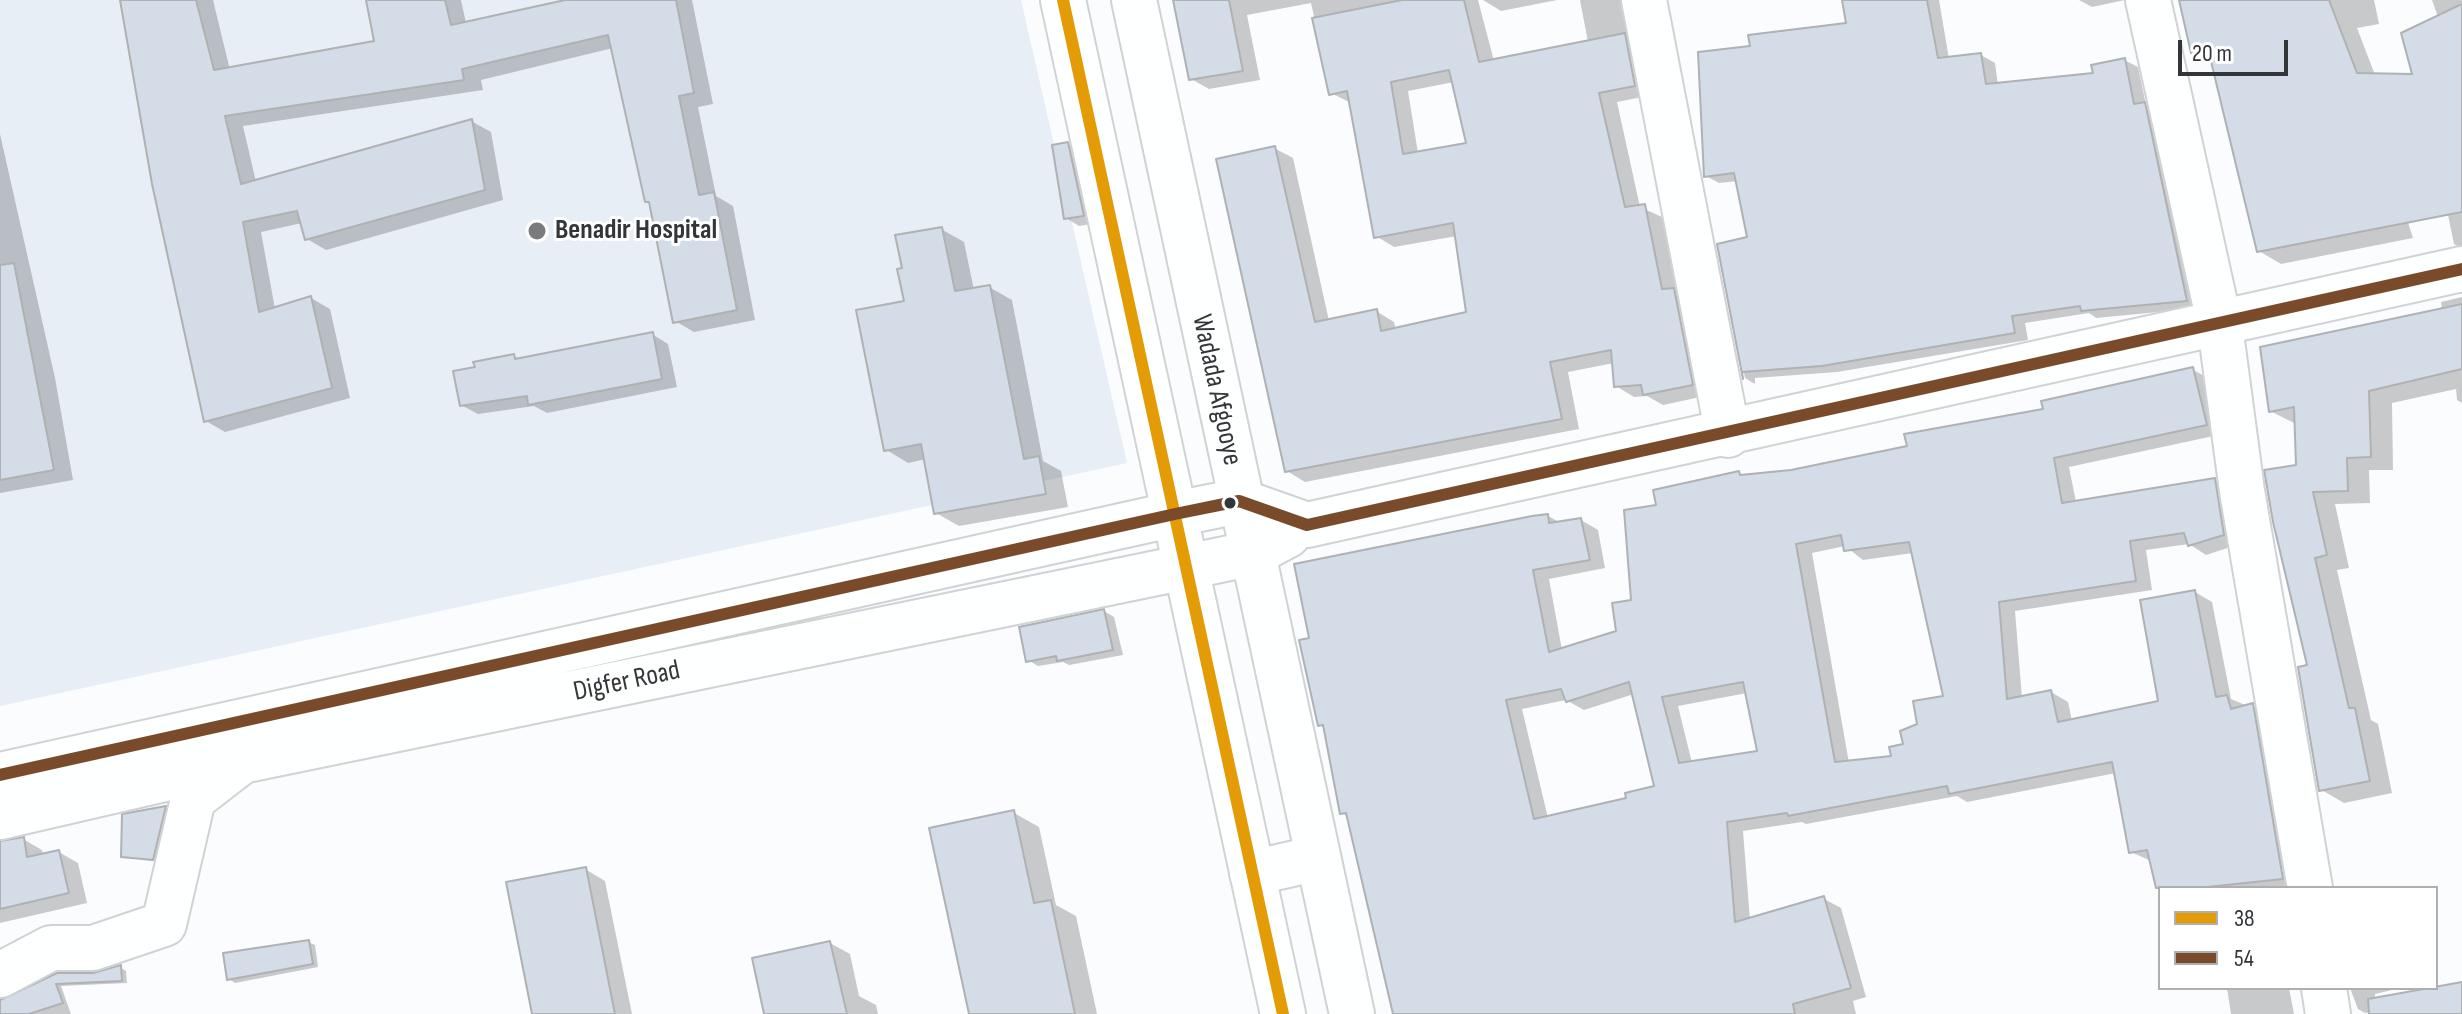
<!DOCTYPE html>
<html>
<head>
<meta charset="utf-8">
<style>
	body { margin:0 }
	#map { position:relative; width:2462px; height:1014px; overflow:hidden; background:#fafcfe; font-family:"Sofia Sans Condensed",sans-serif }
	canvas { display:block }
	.legend { position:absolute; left:2158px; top:886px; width:280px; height:104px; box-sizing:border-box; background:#fff; border:2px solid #adafb0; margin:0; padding:10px 14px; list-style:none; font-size:24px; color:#333639 }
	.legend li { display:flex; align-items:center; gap:16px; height:40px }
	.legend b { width:40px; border:2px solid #adafb0 }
	.scale { position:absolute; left:2178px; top:40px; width:110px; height:36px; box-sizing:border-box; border:4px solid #333639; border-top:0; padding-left:10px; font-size:24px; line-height:28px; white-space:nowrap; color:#333639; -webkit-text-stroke:6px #fff; paint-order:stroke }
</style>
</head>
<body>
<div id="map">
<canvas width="2462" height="1014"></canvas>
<ul class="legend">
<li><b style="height:10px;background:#e39b06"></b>38</li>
<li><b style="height:10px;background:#7a4b2a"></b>54</li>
</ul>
<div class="scale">20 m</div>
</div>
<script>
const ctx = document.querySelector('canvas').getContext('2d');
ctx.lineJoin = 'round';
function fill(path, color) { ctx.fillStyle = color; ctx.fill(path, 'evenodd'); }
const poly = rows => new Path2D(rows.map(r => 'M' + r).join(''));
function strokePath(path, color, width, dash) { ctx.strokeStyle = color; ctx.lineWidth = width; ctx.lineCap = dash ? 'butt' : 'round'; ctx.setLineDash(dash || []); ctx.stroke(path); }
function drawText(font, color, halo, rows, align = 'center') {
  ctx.font = font + ' "Sofia Sans Condensed",sans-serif'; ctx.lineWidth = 6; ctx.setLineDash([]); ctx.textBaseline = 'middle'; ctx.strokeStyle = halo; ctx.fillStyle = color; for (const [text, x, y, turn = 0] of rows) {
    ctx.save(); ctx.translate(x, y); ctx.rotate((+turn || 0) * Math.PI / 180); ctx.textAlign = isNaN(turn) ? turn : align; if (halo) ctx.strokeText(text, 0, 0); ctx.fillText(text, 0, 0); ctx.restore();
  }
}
const built = poly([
	[0,0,1021,0,1127,463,0,706]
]);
const shadow = poly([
	[121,0,213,0,230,70,377,42,368,0,461,0,466,23,572,0,692,0,713,104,698,107,716,196,733,206,755,320,694,332,675,321,652,204,647,201,613,48,481,80,483,90,243,126,256,182,471,121,491,132,503,200,326,250,307,239,302,223,261,232,275,309,311,298,330,309,350,398,225,432,206,421],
	[1175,0,1478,0,1494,61,1588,42,1580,0,1629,0,1652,95,1617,102,1640,207,1662,217,1678,292,1692,300,1710,395,1663,405,1647,396,1634,397,1616,386,1614,363,1568,372,1579,429,1305,482,1287,471,1274,148,1293,158,1329,321,1376,311,1394,322,1396,330,1468,314,1457,236,1394,247,1376,236,1351,103,1331,93,1311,3,1247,15,1260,80,1209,89,1191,79],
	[1454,82,1469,145,1418,153,1408,91],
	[1483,0,1557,0,1501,11],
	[1846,0,1939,0,1949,59,1981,55,1995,63,1998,85,2095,75,2124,60,2138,67,2146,105,2158,112,2200,308,2096,318,2089,313,2025,323,2028,340,1837,372,1755,378,1755,384,1745,378,1719,246,1750,239,1738,181,1719,183,1706,176,1752,48,1849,25],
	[2079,0,2125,0,2092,7],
	[2181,0,2374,0,2379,24,2357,28,2375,75,2415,76,2438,17,2432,0,2462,0,2462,165,2397,188,2413,238,2281,264,2259,251,2214,64,2193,52],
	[0,134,55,378,73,480,0,493],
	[1068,144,1081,152,1097,223,1079,226,1066,218],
	[2462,195,2462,249,2454,244,2445,200],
	[941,229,964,242,974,290,989,287,1012,300,1043,461,1061,471,1068,507,959,526,936,513,926,459,908,463,885,449,906,303,904,270],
	[2462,297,2462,403,2457,400,2456,389,2392,403,2393,470,2369,470,2370,503,2335,504,2349,568,2337,570,2371,720,2378,724,2392,793,2344,803,2320,789,2296,424,2270,411,2442,310,2441,302],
	[652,334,668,344,677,387,547,413,534,406,478,414,461,405,514,356,521,360],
	[2193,370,2210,379,2223,434,2069,467,2076,502,2215,480,2232,490,2240,544,2206,555,2189,544,2146,550,2152,590,2015,611,2022,698,2051,692,2068,702,2072,721,2161,703,2195,592,2212,602,2231,699,2269,715,2300,888,2160,888,2160,898,2151,861,2131,852,2116,773,1967,802,1957,796,1806,824,1802,822,1743,831,1750,920,1824,899,1841,908,1866,997,1853,1001,1856,1014,1394,1014,1349,817,1342,813,1326,729,1320,725,1311,639,1548,516,1561,523,1581,520,1598,530,1605,568,1549,579,1562,650,1618,632,1633,602,1658,506,1739,473,1745,477,1791,472,1910,447],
	[1845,546,1863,560,1913,553,1946,697,1894,758,1849,763,1812,553],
	[1747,693,1759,753,1692,763,1678,706],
	[1634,694,1656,788,1629,800,1548,818,1522,709,1566,700,1584,710],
	[1104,611,1114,617,1123,655,1069,665,1063,662,1038,666,1028,660],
	[165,809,171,812,159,862,123,856],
	[1014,813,1039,827,1056,905,1076,916,1097,1014,971,1014],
	[23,839,42,850,43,856,59,852,78,863,87,903,0,923,0,842],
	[585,869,605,881,632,1014,534,1014],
	[308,942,315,945,318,967,235,983,229,979],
	[830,943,850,954,859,996,876,1005,878,1014,766,1014],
	[120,967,126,971,127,983,61,986,71,1014,0,1014,0,1003,58,975,94,975],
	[2227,988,2289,988,2294,1014,2231,1014],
	[2350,988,2391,988,2392,990,2375,994,2375,1012,2365,1013,2358,1009]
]);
const building = poly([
	[120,0,196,0,214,70,374,41,366,0,445,0,451,25,565,0,676,0,694,93,679,96,699,195,714,192,737,310,673,323,649,202,645,202,608,35,462,69,464,80,225,116,241,184,472,119,485,190,305,240,297,211,243,222,259,312,311,296,332,388,204,422,152,184,120,0],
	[1173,0,1229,0,1243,71,1189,80,1173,0],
	[1402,0,1464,0,1479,62,1625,33,1635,86,1599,93,1625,207,1645,204,1662,289,1674,288,1693,385,1643,395,1641,385,1614,387,1611,350,1550,362,1562,419,1285,472,1216,159,1275,146,1315,322,1377,309,1381,331,1466,312,1453,223,1374,238,1347,91,1329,95,1312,18,1402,0],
	[1449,70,1466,143,1403,154,1391,82,1449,70],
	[1842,0,1927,0,1938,58,1981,53,1986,84,2093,73,2091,65,2125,58,2134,104,2145,102,2187,301,2081,311,2080,306,2012,316,2015,333,1822,366,1742,372,1743,379,1717,244,1747,237,1734,173,1704,177,1698,52,1750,46,1748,35,1846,23,1842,0],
	[2179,0,2329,0,2357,73,2412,74,2401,33,2462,4,2462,212,2257,252,2208,49,2191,53,2179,0],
	[1068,142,1084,216,1064,219,1052,145,1068,142],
	[942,227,955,291,990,285,1024,459,1039,456,1046,494,934,514,921,444,884,451,856,310,904,301,897,269,902,268,895,235,942,227],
	[14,263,54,470,0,480,0,265,14,263],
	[2462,304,2462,369,2369,391,2371,457,2347,458,2348,491,2313,492,2327,555,2315,558,2349,708,2355,708,2370,781,2319,791,2298,667,2307,665,2273,522,2264,470,2296,465,2294,407,2269,412,2260,347,2462,304],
	[653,332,662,379,528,405,527,396,460,406,453,371,475,367,473,362,514,354,515,359,653,332],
	[2193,367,2207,425,2054,458,2062,503,2215,478,2224,535,2188,546,2184,533,2130,541,2136,581,1999,602,2007,699,2051,690,2058,722,2158,701,2140,600,2195,590,2216,697,2227,695,2231,709,2253,703,2283,879,2198,888,2156,888,2147,850,2129,853,2112,762,1949,794,1947,786,1788,816,1787,813,1727,822,1735,922,1824,896,1851,988,1793,1004,1795,1014,1393,1014,1346,813,1340,814,1323,725,1318,726,1299,640,1309,638,1294,564,1532,516,1548,514,1549,523,1581,518,1590,560,1533,570,1549,652,1616,631,1612,603,1631,600,1624,510,1656,505,1653,490,1739,471,1740,475,1791,470,1907,446,1904,434,2043,409,2041,401,2193,367],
	[1841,535,1844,551,1909,542,1943,696,1913,701,1917,724,1900,731,1903,744,1889,747,1891,756,1835,762,1796,544,1841,535],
	[1629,682,1654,786,1625,793,1626,798,1534,819,1506,700,1561,689,1566,702,1629,682],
	[1743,682,1757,751,1679,763,1662,697,1743,682],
	[1104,609,1113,650,1057,661,1056,656,1026,662,1019,627,1104,609],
	[166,806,153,860,121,857,122,814,166,806],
	[1014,810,1034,903,1051,900,1075,1014,969,1014,929,828,1014,810],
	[24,837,27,857,59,850,69,893,0,909,0,841,24,837],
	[586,867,615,1014,532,1014,506,882,586,867],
	[309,940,313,964,227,980,223,953,309,940],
	[830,941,847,1014,764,1014,752,958,830,941],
	[121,965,122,981,56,984,63,1003,29,1014,0,1014,0,1000,57,973,93,973,121,965],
	[2462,982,2462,1014,2369,1014,2368,999,2462,982]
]);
const minor = poly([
	[1644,0,1728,435],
	[2148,0,2220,326,2242,491,2310,888],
	[0,775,1175,514,1239,501,1307,525,2462,269],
	[0,817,242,761,1254,553,1288,535],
	[0,975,51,948,93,948,164,924,193,799,237,765],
	[2324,988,2328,1014]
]);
const major = poly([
	[1252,873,1318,858]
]);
const highway = poly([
	[1063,0,1283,1014],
	[1134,0,1352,1014]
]);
const bus1 = poly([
	[1063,0,1283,1014]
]);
const bus2 = poly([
	[0,775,1175,514,1239,501,1307,525,2462,269]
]);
const markers = [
	[537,231,10,"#797b7e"],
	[1230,503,7,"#333639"]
];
const poiNames = [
	["Benadir Hospital",555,231]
];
const streetNames = [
	["Wadada Afgooye",1216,390,78],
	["Digfer Road",627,682,-12]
];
fill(built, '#e8eef5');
fill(shadow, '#0003');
fill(building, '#d3dce7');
strokePath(building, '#afb1b3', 2);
strokePath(minor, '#d0d2d5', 48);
strokePath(major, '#d0d2d5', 48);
strokePath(highway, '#d0d2d5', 48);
strokePath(minor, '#feffff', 44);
strokePath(major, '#feffff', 44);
strokePath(highway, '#feffff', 44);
strokePath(bus1, '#e39b06', 12);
strokePath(bus2, '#7a4b2a', 12);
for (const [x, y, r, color] of markers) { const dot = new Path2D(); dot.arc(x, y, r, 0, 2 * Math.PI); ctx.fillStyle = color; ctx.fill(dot); strokePath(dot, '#fff', 3); }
drawText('bold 28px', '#333639', '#fff', poiNames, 'left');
drawText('28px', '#333639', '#fff', streetNames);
</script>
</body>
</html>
